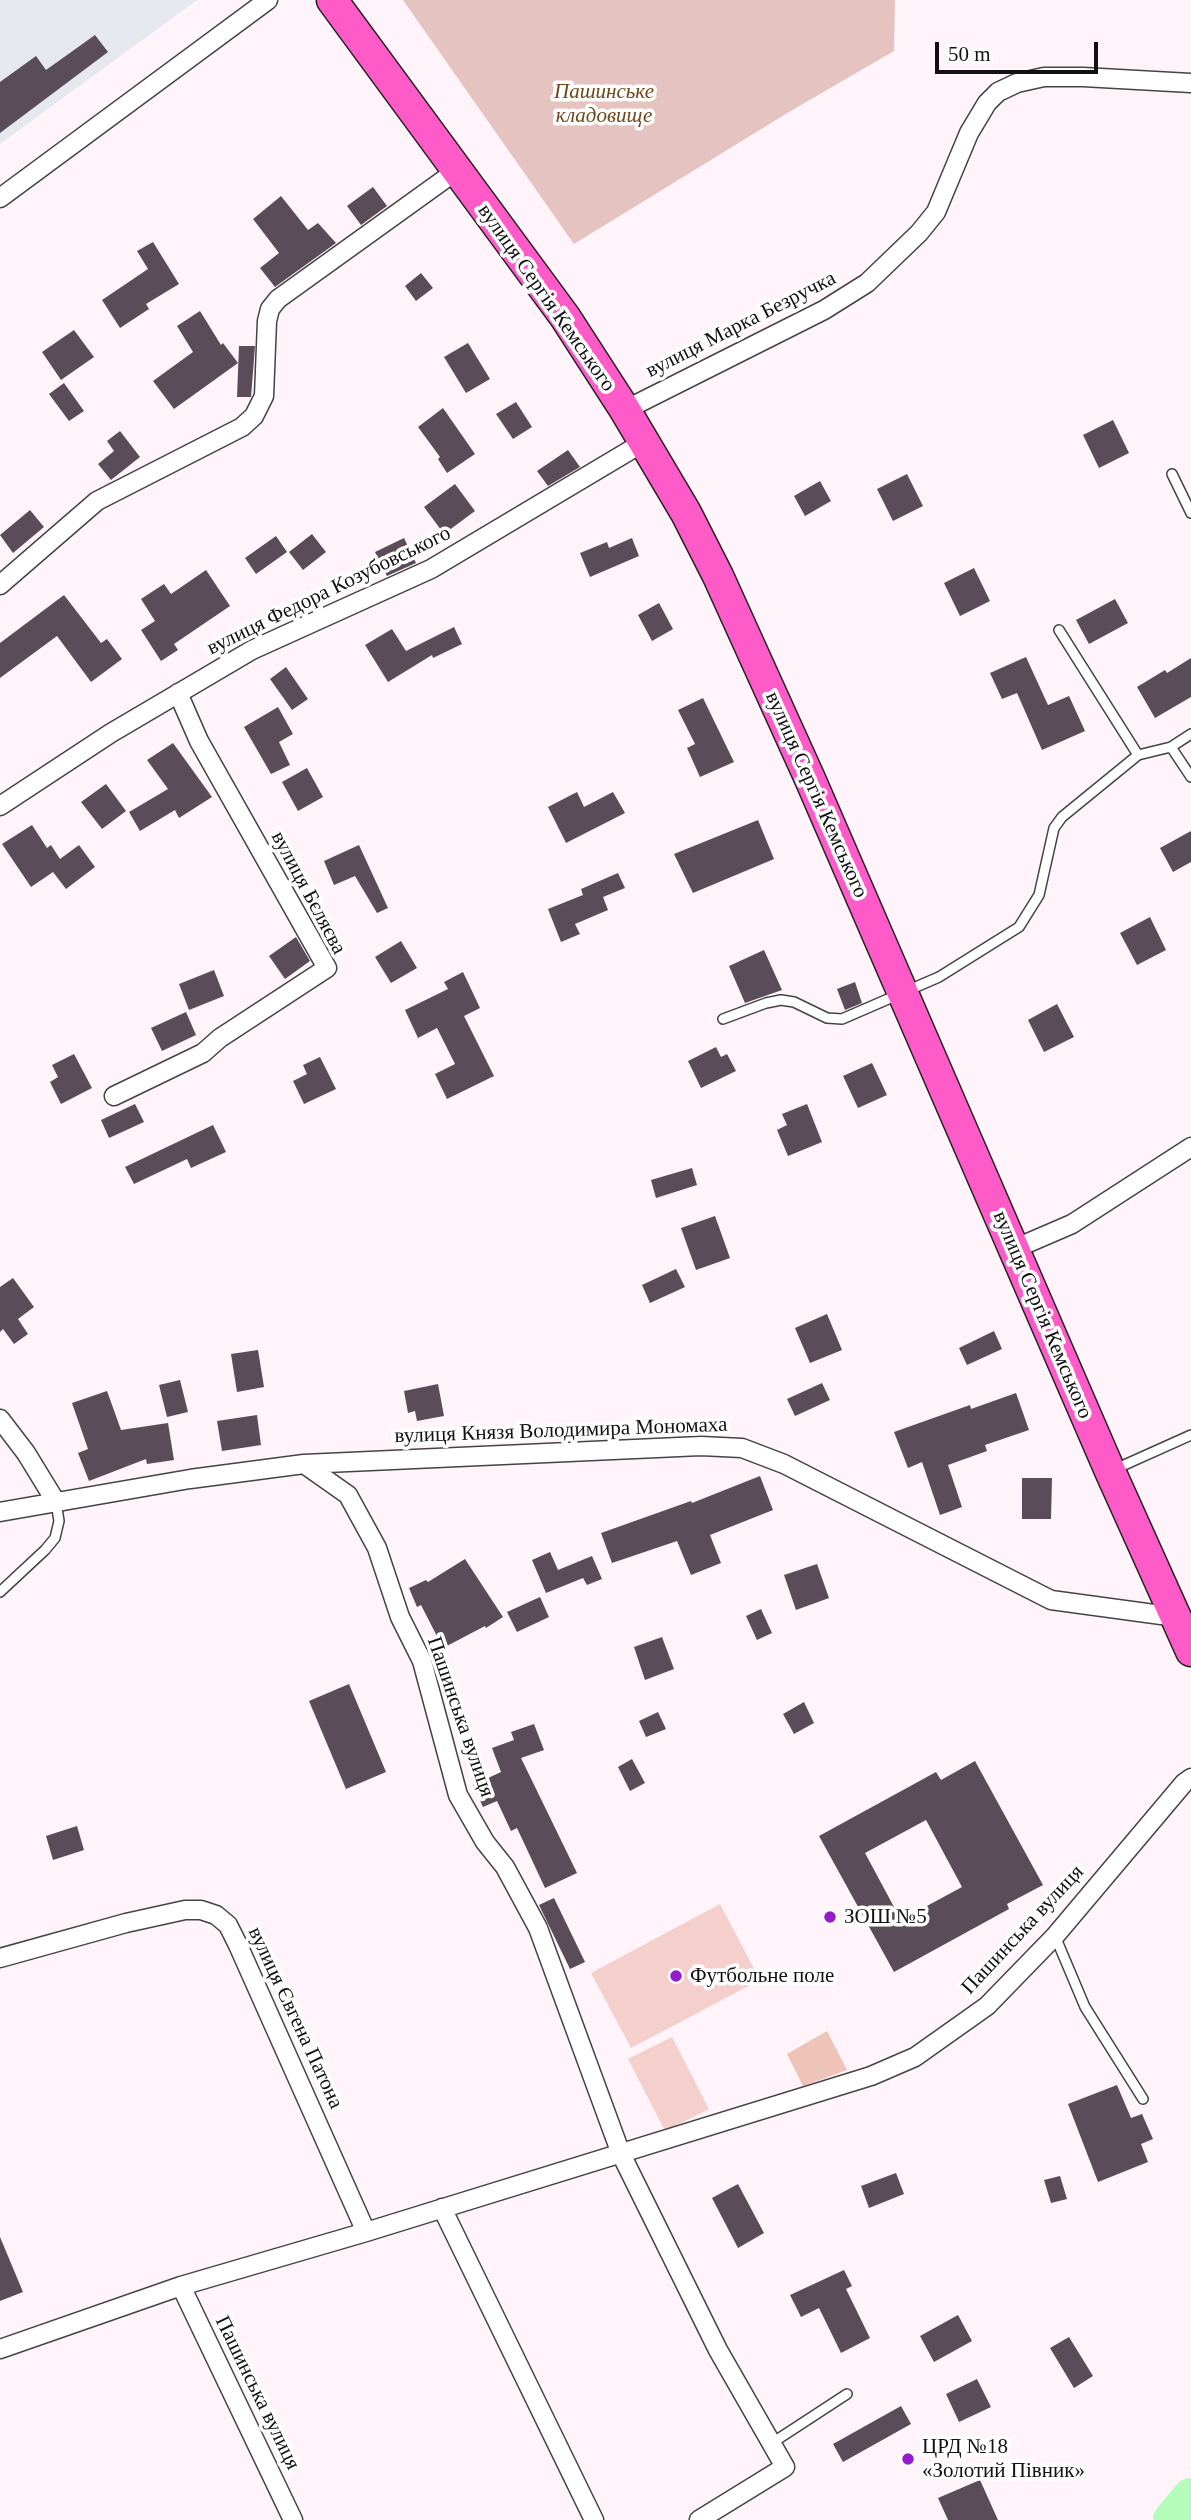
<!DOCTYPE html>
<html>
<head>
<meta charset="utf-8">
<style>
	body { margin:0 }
	#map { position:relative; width:1191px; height:2520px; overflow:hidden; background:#fff4f9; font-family:"Times New Roman",serif }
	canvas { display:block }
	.scale { position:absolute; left:935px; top:42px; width:163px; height:32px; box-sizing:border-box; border:4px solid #111; border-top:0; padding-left:9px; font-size:21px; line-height:24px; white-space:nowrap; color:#111; -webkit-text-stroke:5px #fff; paint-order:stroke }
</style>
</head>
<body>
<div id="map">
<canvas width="1191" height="2520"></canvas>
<div class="scale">50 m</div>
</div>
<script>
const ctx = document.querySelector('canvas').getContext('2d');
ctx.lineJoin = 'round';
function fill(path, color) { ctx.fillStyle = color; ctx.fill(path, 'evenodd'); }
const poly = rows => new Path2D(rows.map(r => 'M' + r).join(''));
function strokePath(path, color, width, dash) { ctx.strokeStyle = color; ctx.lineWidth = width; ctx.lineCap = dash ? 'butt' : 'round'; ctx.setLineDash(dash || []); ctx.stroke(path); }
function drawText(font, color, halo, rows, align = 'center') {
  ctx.font = font + ' "Times New Roman",serif'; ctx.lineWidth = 7; ctx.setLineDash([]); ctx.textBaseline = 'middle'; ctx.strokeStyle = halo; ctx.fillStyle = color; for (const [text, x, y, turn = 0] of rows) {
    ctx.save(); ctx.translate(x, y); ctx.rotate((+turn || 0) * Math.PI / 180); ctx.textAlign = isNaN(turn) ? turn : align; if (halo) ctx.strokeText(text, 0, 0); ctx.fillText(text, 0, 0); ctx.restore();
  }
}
const industrial = poly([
	[0,0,197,0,0,144]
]);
const green = poly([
	[827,2031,847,2070,803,2086,787,2054]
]);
const cemetery = poly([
	[403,0,895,0,894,51,789,112,574,244]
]);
const pitch = poly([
	[720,1904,760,1980,631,2048,591,1973],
	[672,2037,709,2109,665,2131,628,2059]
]);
const river = poly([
	[1172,2520,1191,2497]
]);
const building = poly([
	[95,35,108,52,0,133,0,82,36,56,46,70],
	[373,187,387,206,361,225,347,206],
	[281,196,308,230,318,223,336,243,275,287,260,268,279,253,253,219],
	[153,242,179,284,146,304,149,309,120,328,102,300,148,269,137,251],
	[421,273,433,288,416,301,405,286],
	[200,311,221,345,223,343,238,363,174,409,153,381,193,352,177,326],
	[74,330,94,357,61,380,42,352],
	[468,343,490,379,466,393,444,357],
	[239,346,255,346,251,397,237,397],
	[64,383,84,411,69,421,49,394],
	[516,402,532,427,513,439,496,414],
	[443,408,475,454,447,473,438,459,440,457,418,427],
	[1113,420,1129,453,1099,468,1083,435],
	[120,431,140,457,111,480,98,464,114,451,107,441],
	[568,450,580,467,548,486,537,471],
	[907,474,923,506,893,521,877,489],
	[820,481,831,501,805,516,794,496],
	[455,484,475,511,444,534,424,507],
	[30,510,44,527,13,553,0,535],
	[312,534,326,552,303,570,289,552],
	[276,536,287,552,256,574,245,558],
	[404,538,416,563,387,576,375,552],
	[632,538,639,556,590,577,580,553,607,542,609,548],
	[974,568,990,601,960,616,944,583],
	[206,570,230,606,174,644,178,650,161,661,141,630,155,621,141,599,164,584,171,594],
	[64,595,101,643,107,639,122,659,91,682,57,636,0,678,0,643],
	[1115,599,1128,623,1089,644,1076,620],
	[659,603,673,629,652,641,638,615],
	[454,627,462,644,433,658,432,655,388,682,365,645,392,629,406,651],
	[1026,657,1048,705,1069,696,1085,731,1042,750,1017,693,1002,699,990,673],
	[1191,658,1191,697,1155,718,1137,687,1165,670,1167,673],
	[286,667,308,699,292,710,270,679],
	[703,698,734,762,700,777,687,748,695,744,678,710],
	[278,707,293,734,279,742,290,765,271,774,244,727],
	[173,743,212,797,179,818,175,810,140,831,129,812,168,789,147,760],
	[307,768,323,797,298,811,282,782],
	[106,784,126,811,102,829,81,802],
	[577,792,584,807,613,792,625,813,566,843,548,807],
	[758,820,774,859,693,893,674,854],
	[32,825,47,848,51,845,60,859,79,845,95,867,66,889,53,872,31,887,2,844],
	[1191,831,1191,862,1173,872,1160,848],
	[359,845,388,908,377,913,355,876,334,885,324,861],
	[618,873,625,888,603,897,608,910,575,924,580,934,561,942,548,909,583,895,581,889],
	[1150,917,1166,950,1137,965,1120,933],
	[296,937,310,961,285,979,269,956],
	[401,941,417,968,391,983,375,957],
	[764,950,782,990,745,1003,729,966],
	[214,970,224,996,189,1010,179,984],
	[463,972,480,1008,464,1016,494,1076,447,1099,435,1074,455,1064,437,1028,418,1038,405,1010,448,989,444,982],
	[855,982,862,1003,845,1010,837,989],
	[1057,1004,1074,1037,1044,1052,1028,1020],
	[186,1012,196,1035,162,1051,151,1028],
	[716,1047,721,1057,727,1054,736,1071,701,1088,688,1061],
	[74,1054,92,1088,61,1104,50,1082,58,1077,52,1065],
	[320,1057,336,1089,304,1104,293,1081,307,1074,303,1065],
	[872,1063,887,1095,858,1108,843,1076],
	[135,1104,144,1122,109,1138,101,1120],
	[807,1104,822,1142,788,1156,777,1130,787,1125,782,1114],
	[213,1125,226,1152,191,1168,187,1159,134,1184,125,1167],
	[692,1168,697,1185,656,1198,651,1180],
	[715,1216,730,1258,696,1270,681,1228],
	[676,1269,685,1287,650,1303,642,1285],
	[13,1278,34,1307,18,1319,28,1334,14,1344,3,1329,0,1332,0,1287],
	[827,1314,842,1350,810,1363,795,1328],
	[994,1331,1002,1349,967,1365,959,1348],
	[258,1350,264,1387,237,1392,231,1354],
	[180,1380,188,1412,167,1417,159,1385],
	[822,1383,830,1400,795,1416,787,1399],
	[438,1384,444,1416,417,1421,415,1411,408,1413,404,1391],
	[107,1391,121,1430,168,1423,174,1460,147,1464,146,1459,89,1481,78,1453,88,1449,72,1403],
	[1016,1393,1029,1430,985,1445,987,1451,948,1465,962,1507,940,1515,922,1462,908,1468,894,1432,970,1405,971,1409],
	[257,1415,261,1445,222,1451,217,1421],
	[760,1476,773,1510,710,1535,721,1563,691,1575,677,1541,612,1563,601,1533,691,1501,692,1503],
	[1022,1478,1052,1478,1051,1519,1022,1519],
	[550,1552,558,1570,592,1556,602,1579,587,1585,583,1578,546,1593,532,1560],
	[465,1559,503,1617,486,1628,485,1626,443,1648,421,1605,417,1607,409,1588,426,1580,428,1582],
	[817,1564,829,1598,796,1610,784,1575],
	[540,1597,549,1617,517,1632,507,1612],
	[761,1609,772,1633,757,1640,746,1616],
	[662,1637,674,1669,645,1680,634,1647],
	[349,1684,386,1772,346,1789,309,1701],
	[804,1702,814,1723,794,1734,783,1714],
	[658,1712,666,1729,646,1737,639,1721],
	[534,1724,544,1750,521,1758,577,1873,545,1888,517,1828,511,1831,497,1801,483,1807,473,1785,501,1772,492,1748,514,1740,511,1732],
	[632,1759,645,1783,630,1791,618,1767],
	[975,1761,1043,1885,1007,1904,1009,1909,894,1972,819,1836,936,1772,941,1780],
	[926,1820,962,1887,901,1920,865,1853],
	[77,1826,84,1850,53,1860,46,1836],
	[554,1898,585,1962,570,1969,539,1905],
	[1117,2085,1131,2118,1142,2114,1153,2139,1141,2144,1148,2162,1098,2182,1068,2104],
	[896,2173,904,2194,869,2208,861,2186],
	[1060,2176,1067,2199,1051,2203,1044,2180],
	[738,2184,764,2233,738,2248,712,2198],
	[0,2237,23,2292,0,2301],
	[844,2270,852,2286,846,2289,870,2338,841,2353,819,2308,801,2317,790,2295],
	[958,2315,972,2341,934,2362,920,2336],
	[1069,2337,1093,2376,1074,2388,1050,2348],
	[977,2379,991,2407,959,2422,946,2394],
	[901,2406,911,2424,843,2462,833,2444],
	[980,2480,998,2520,948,2520,938,2498]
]);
const service = poly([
	[1172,474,1191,513],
	[1059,630,1138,755],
	[1171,747,1191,777],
	[723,1019,766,1003,781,1000,794,1002,827,1018,842,1019,939,977,1019,927,1039,895,1054,828,1062,817,1138,755,1171,747,1191,734],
	[1113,1470,1191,1435],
	[0,1592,45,1550,55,1538,59,1521,56,1502],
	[1055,1936,1085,2007,1143,2099],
	[772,2443,847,2394]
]);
const minor = poly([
	[0,198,268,0],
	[625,410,824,310,867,283,919,233,936,212,969,133,987,103,998,92,1017,83,1044,77,1083,77,1191,83],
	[0,585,97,501,242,427,254,416,264,396,267,321,270,309,278,299,456,171],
	[0,806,111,733,252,650,431,569,644,442],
	[114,1096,203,1053,220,1038,327,968,199,741,178,693],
	[1014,1249,1072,1224,1191,1147],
	[0,1419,26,1453,56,1502],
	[304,1464,348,1495,377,1548,400,1617,422,1661,458,1795,485,1842,505,1867,538,1928,621,2154,718,2350,785,2467,699,2520],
	[0,1512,190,1479,304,1464,701,1446,742,1448,784,1464,1051,1600,1176,1617],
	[0,1958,126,1923,185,1910,201,1910,216,1915,228,1925,238,1945,366,2232],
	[442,2208,594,2520],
	[181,2286,293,2520],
	[0,2349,181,2286,366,2232,871,2076,915,2057,987,2006,1055,1936,1184,1783,1191,1778]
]);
const trunk = poly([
	[332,0,565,317,625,410,686,513,718,576,810,779,1110,1471,1191,1651]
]);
const markers = [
	[830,1917,7,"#951ccd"],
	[676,1976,7,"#951ccd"],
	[908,2459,7,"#951ccd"]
];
const parkNames = [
	["Пашинське",604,92],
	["кладовище",604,116]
];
const streetNames = [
	["вулиця Сергія Кемського",546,298,55],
	["вулиця Марка Безручка",741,325,-27],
	["вулиця Федора Козубовського",329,591,-26],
	["вулиця Сергія Кемського",816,795,66],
	["вулиця Бєляєва",308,893,62],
	["вулиця Сергія Кемського",1042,1315,67],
	["вулиця Князя Володимира Мономаха",561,1431,-2],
	["Пашинська вулиця",460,1717,71],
	["Пашинська вулиця",1023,1930,-47],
	["вулиця Євгена Патона",295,2018,65],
	["Пашинська вулиця",257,2393,64]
];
const poiNames = [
	["ЗОШ №5",844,1917],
	["Футбольне поле",690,1976],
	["ЦРД №18",922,2447],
	["«Золотий Півник»",922,2471]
];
fill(industrial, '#e5e9ef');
fill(green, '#eec4b9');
fill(cemetery, '#e5c3c1');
fill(pitch, '#f4cfcc');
strokePath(river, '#b4fbbc', 38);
fill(building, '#5a4c59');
strokePath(service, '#444', 12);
strokePath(minor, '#444', 21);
strokePath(trunk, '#222', 33);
strokePath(service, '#fff', 9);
strokePath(minor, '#fff', 18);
strokePath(trunk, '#ff5bc8', 30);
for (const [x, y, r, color] of markers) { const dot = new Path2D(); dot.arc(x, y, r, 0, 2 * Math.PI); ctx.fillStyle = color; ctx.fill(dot); strokePath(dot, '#fff', 2.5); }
drawText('italic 21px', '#6f471a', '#fff', parkNames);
drawText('21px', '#111', '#fff', streetNames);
drawText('21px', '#111', '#fff', poiNames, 'left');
</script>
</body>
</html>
